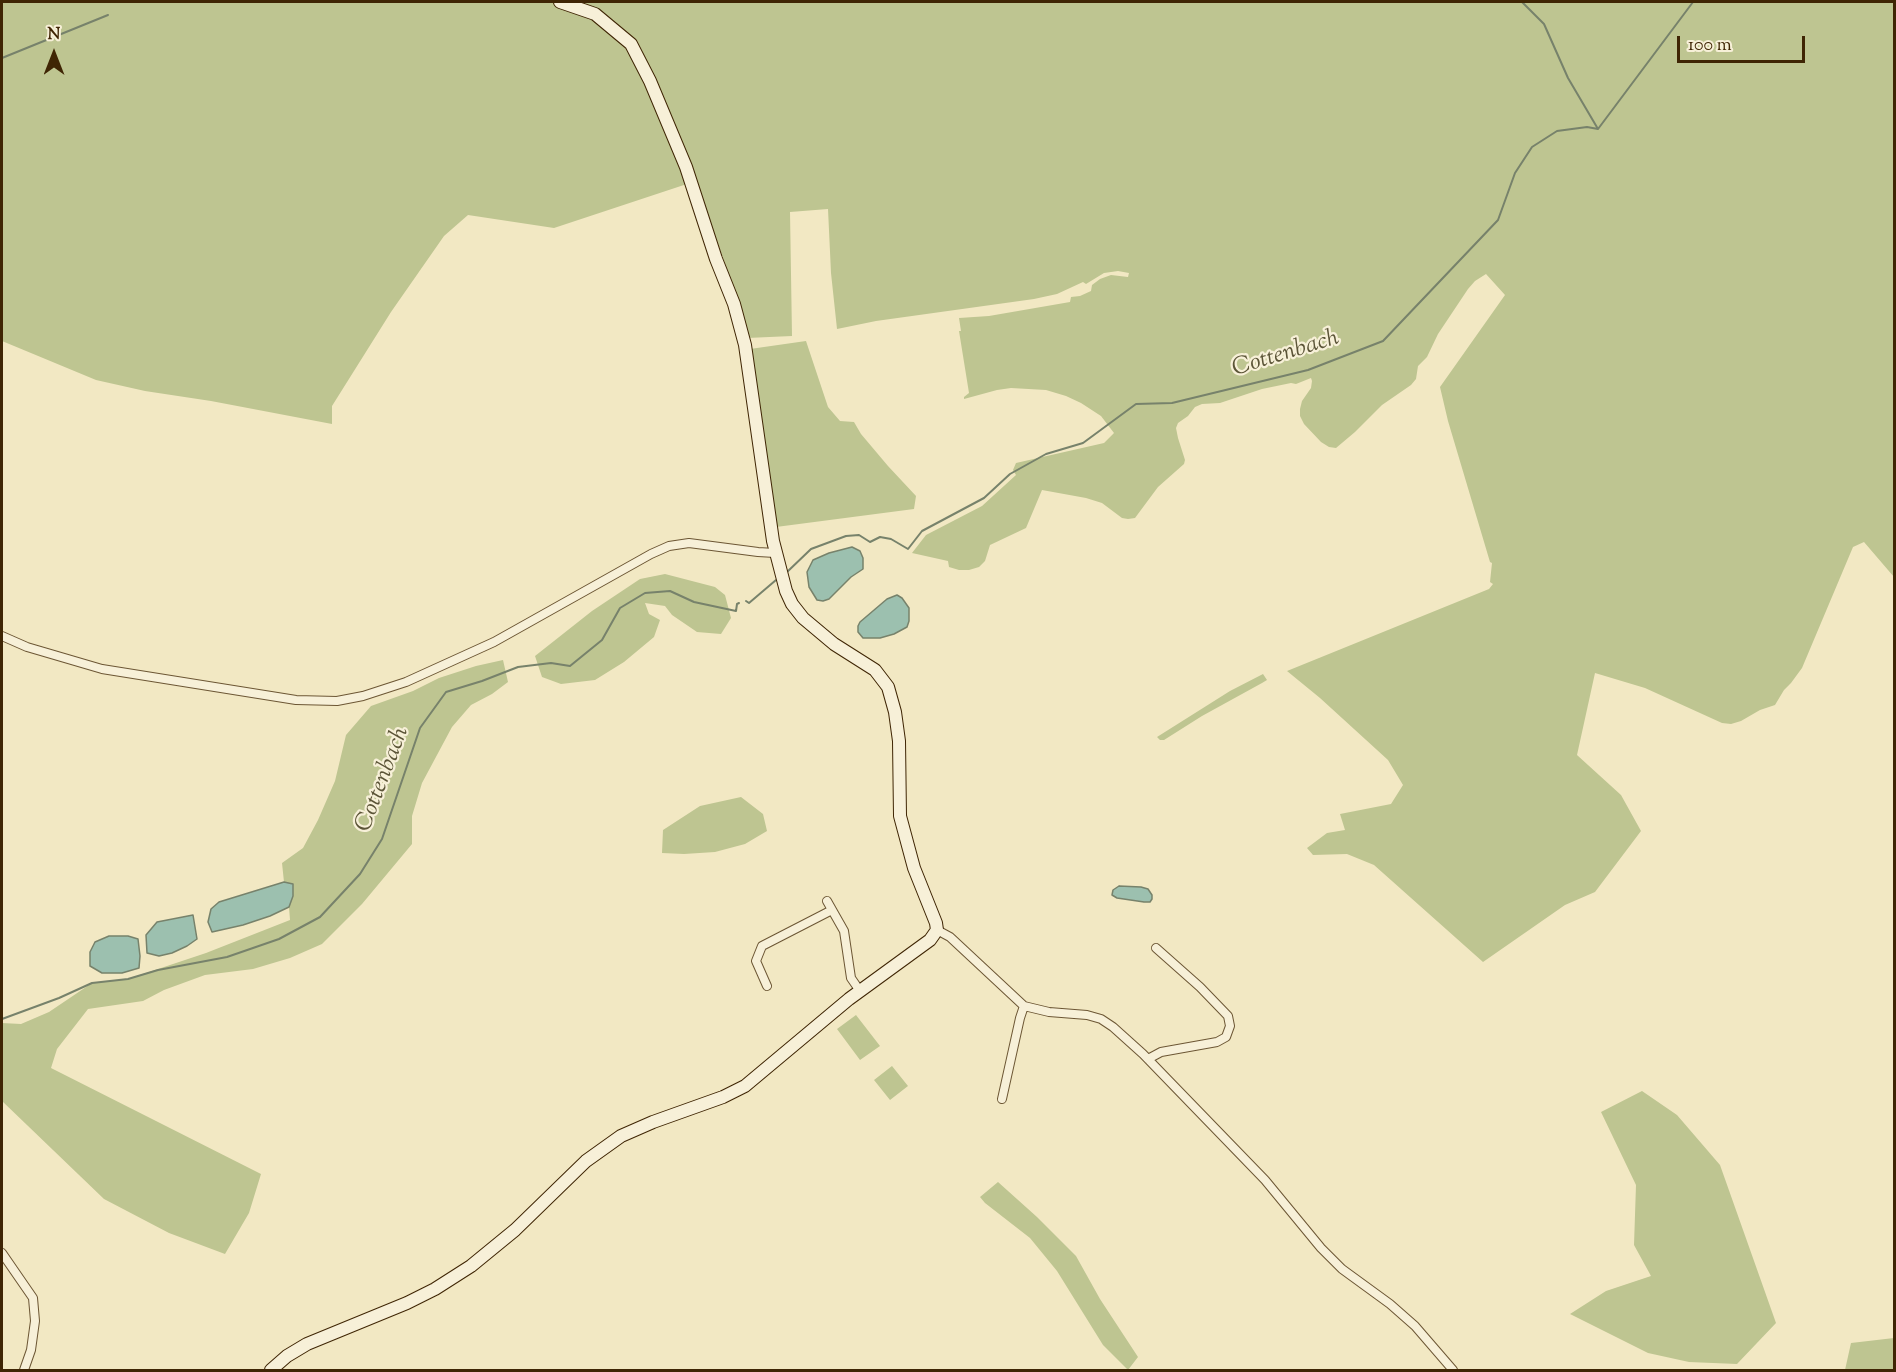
<!DOCTYPE html>
<html>
<head>
<meta charset="utf-8">
<style>
	body { margin:0 }
	#map { position:relative; width:1896px; height:1372px; overflow:hidden; background:#f2e8c3; font-family:"Sorts Mill Goudy",serif }
	canvas { display:block }
	.frame { position:absolute; inset:0; border:3px solid #3f2504; pointer-events:none }
	.north { position:absolute; left:24px; top:24px; width:60px; height:60px; -webkit-text-stroke:4px #f7f0d8; paint-order:stroke; rotate:0deg; font-size:16px; font-weight:700; line-height:24px; text-align:center; color:#3f2504 }
	.north::after { content:''; display:block; margin:auto; width:21px; height:27px; background:#3f2504; clip-path:polygon(50% 0,100% 100%,50% 72%,0 100%) }
	.scale { position:absolute; left:1677px; top:36px; width:128px; height:27px; box-sizing:border-box; border:3px solid #3f2504; border-top:0; padding-left:8px; font-size:18px; line-height:21px; white-space:nowrap; color:#3f2504; -webkit-text-stroke:4px #f7f0d8; paint-order:stroke }
</style>
</head>
<body>
<div id="map">
<canvas width="1896" height="1372"></canvas>
<div class="frame"></div>
<div class="north">N</div>
<div class="scale">100 m</div>
</div>
<script>
const ctx = document.querySelector('canvas').getContext('2d');
ctx.lineJoin = 'round';
function fill(path, color) { ctx.fillStyle = color; ctx.fill(path, 'evenodd'); }
const poly = rows => new Path2D(rows.map(r => 'M' + r).join(''));
function strokePath(path, color, width, dash) { ctx.strokeStyle = color; ctx.lineWidth = width; ctx.lineCap = dash ? 'butt' : 'round'; ctx.setLineDash(dash || []); ctx.stroke(path); }
function drawText(font, color, halo, rows, align = 'center') {
  ctx.font = font + ' "Sorts Mill Goudy",serif'; ctx.lineWidth = 4.5; ctx.setLineDash([]); ctx.textBaseline = 'middle'; ctx.strokeStyle = halo; ctx.fillStyle = color; for (const [text, x, y, turn = 0] of rows) {
    ctx.save(); ctx.translate(x, y); ctx.rotate((+turn || 0) * Math.PI / 180); ctx.textAlign = isNaN(turn) ? turn : align; if (halo) ctx.strokeText(text, 0, 0); ctx.fillText(text, 0, 0); ctx.restore();
  }
}
const green = poly([
	[2,2,1894,2,1894,577,1864,542,1853,547,1802,668,1791,683,1784,690,1775,705,1760,710,1741,721,1731,724,1722,723,1645,688,1595,673,1577,755,1621,795,1641,831,1595,892,1565,905,1483,962,1374,865,1347,854,1313,855,1307,848,1327,833,1345,830,1340,814,1391,804,1403,785,1388,760,1320,698,1287,671,1489,589,1493,584,1490,582,1492,563,1490,562,1448,421,1440,387,1505,295,1486,274,1475,281,1468,289,1438,334,1427,357,1418,366,1416,379,1411,385,1382,405,1355,432,1336,448,1329,447,1321,442,1304,424,1300,416,1300,409,1302,401,1311,388,1312,381,1311,378,1296,384,1291,383,1262,389,1220,403,1202,404,1195,407,1188,416,1178,423,1176,428,1178,438,1185,460,1184,464,1158,487,1135,518,1128,519,1122,518,1102,503,1086,498,1042,490,1026,528,990,545,985,561,979,567,969,570,959,570,949,567,948,561,912,553,926,535,982,506,1016,475,1013,470,1016,463,1104,443,1114,433,1101,416,1081,403,1066,396,1046,390,1011,388,997,390,964,399,964,397,969,393,959,331,961,331,959,318,989,316,1070,302,1071,297,1080,296,1091,291,1092,285,1100,279,1111,275,1128,277,1129,273,1118,271,1104,273,1086,284,1083,282,1057,294,1034,299,876,321,837,329,831,273,828,209,790,212,792,336,747,338,742,312,696,181,554,228,468,215,444,236,391,312,332,406,332,424,211,401,145,391,96,380,2,341],
	[806,341,828,407,840,421,854,422,861,434,888,466,916,496,914,509,776,527,750,349],
	[665,574,715,587,725,595,731,618,721,634,697,632,672,615,665,606,645,603,649,614,660,620,654,637,624,662,595,680,561,684,542,677,535,656,592,611,640,579],
	[503,660,508,682,492,694,471,705,452,727,422,783,412,816,412,844,362,904,322,944,290,958,253,969,205,975,164,990,143,1001,88,1009,57,1049,51,1068,261,1174,249,1213,225,1254,169,1233,104,1199,2,1101,2,1023,21,1024,49,1012,92,983,128,979,206,953,290,920,289,907,293,896,293,885,284,882,282,863,303,848,318,820,335,781,346,735,371,706,413,691,439,678,476,666],
	[1263,674,1267,680,1262,683,1202,716,1164,740,1160,740,1157,737,1230,691],
	[741,797,763,814,767,831,745,844,715,852,684,854,662,853,663,830,700,806],
	[856,1015,880,1046,860,1060,837,1029],
	[892,1066,908,1086,890,1100,874,1080],
	[1642,1091,1677,1115,1720,1165,1776,1323,1737,1364,1689,1362,1648,1353,1570,1314,1606,1291,1651,1276,1634,1245,1636,1185,1601,1112],
	[998,1182,1037,1217,1076,1256,1100,1299,1138,1357,1128,1370,1103,1345,1057,1271,1030,1238,985,1203,980,1197],
	[1894,1338,1894,1370,1845,1370,1851,1343]
]);
const water = poly([
	[852,547,860,551,863,558,863,569,851,577,829,599,823,601,817,600,809,587,807,572,813,560,829,553,852,547],
	[897,595,902,598,909,608,909,621,907,627,894,634,880,638,863,638,858,632,858,626,860,622,887,599,897,595],
	[284,882,293,884,293,896,289,907,270,916,243,925,212,932,208,922,211,909,219,902,284,882],
	[1119,886,1141,887,1148,889,1152,895,1152,899,1150,902,1144,902,1117,898,1112,895,1113,890,1119,886],
	[193,915,197,939,187,946,172,953,159,956,147,953,146,935,157,922,193,915],
	[109,936,128,936,138,939,140,956,139,968,122,973,102,973,90,966,90,952,95,942,109,936]
]);
const stream = poly([
	[1522,2,1544,24,1568,78,1598,129],
	[2,58,108,15],
	[1598,129,1693,2],
	[786,573,811,549,846,536,859,535,870,542,880,537,891,539,908,549,922,531,984,498,1010,474,1046,454,1083,443,1136,404,1172,403,1308,370,1383,341,1498,220,1515,173,1532,147,1557,131,1587,127,1598,129],
	[746,601,749,603,776,580],
	[2,1019,59,998,92,983,128,979,158,970,227,957,279,939,320,917,360,874,382,839,420,728,446,692,482,681,518,667,551,663,570,666,602,640,620,608,645,593,670,591,694,602,736,611,737,604,739,603]
]);
const street = poly([
	[2,636,27,647,102,669,296,700,337,701,363,696,406,682,494,642,651,554,669,546,689,543,758,552,775,553],
	[827,901,844,931,851,978,860,991],
	[937,930,950,937,1024,1006,1049,1012,1087,1015,1101,1019,1113,1027,1143,1054,1265,1180,1321,1248,1342,1269,1390,1304,1415,1326,1453,1370],
	[767,986,756,961,762,946,832,910],
	[1148,1059,1161,1052,1217,1042,1226,1037,1230,1026,1228,1016,1200,987,1156,948],
	[1002,1099,1020,1018,1024,1006],
	[2,1253,33,1298,35,1321,31,1350,24,1370]
]);
const secondary = poly([
	[271,1370,287,1356,307,1344,407,1303,435,1289,471,1266,515,1230,586,1161,621,1136,653,1122,723,1097,745,1086,849,999,930,940,937,930,936,923,914,868,900,816,899,741,895,712,888,687,875,670,834,644,803,618,792,604,786,591,773,541,745,345,734,304,716,259,686,167,650,81,631,44,595,14,560,2]
]);
const waterNames = [
	["Cottenbach",1286,355,-17],
	["Cottenbach",384,780,-69]
];
fill(green, '#bec591');
fill(water, '#9cc0af');
strokePath(water, '#77826b', 1.5);
strokePath(stream, '#77826b', 2);
strokePath(street, '#6c5634', 10);
strokePath(secondary, '#3f2504', 14);
strokePath(street, '#f7f0d8', 8);
strokePath(secondary, '#f7f0d8', 12);
drawText('italic 24px', '#5b5437', '#f7f0d8', waterNames);
</script>
</body>
</html>
